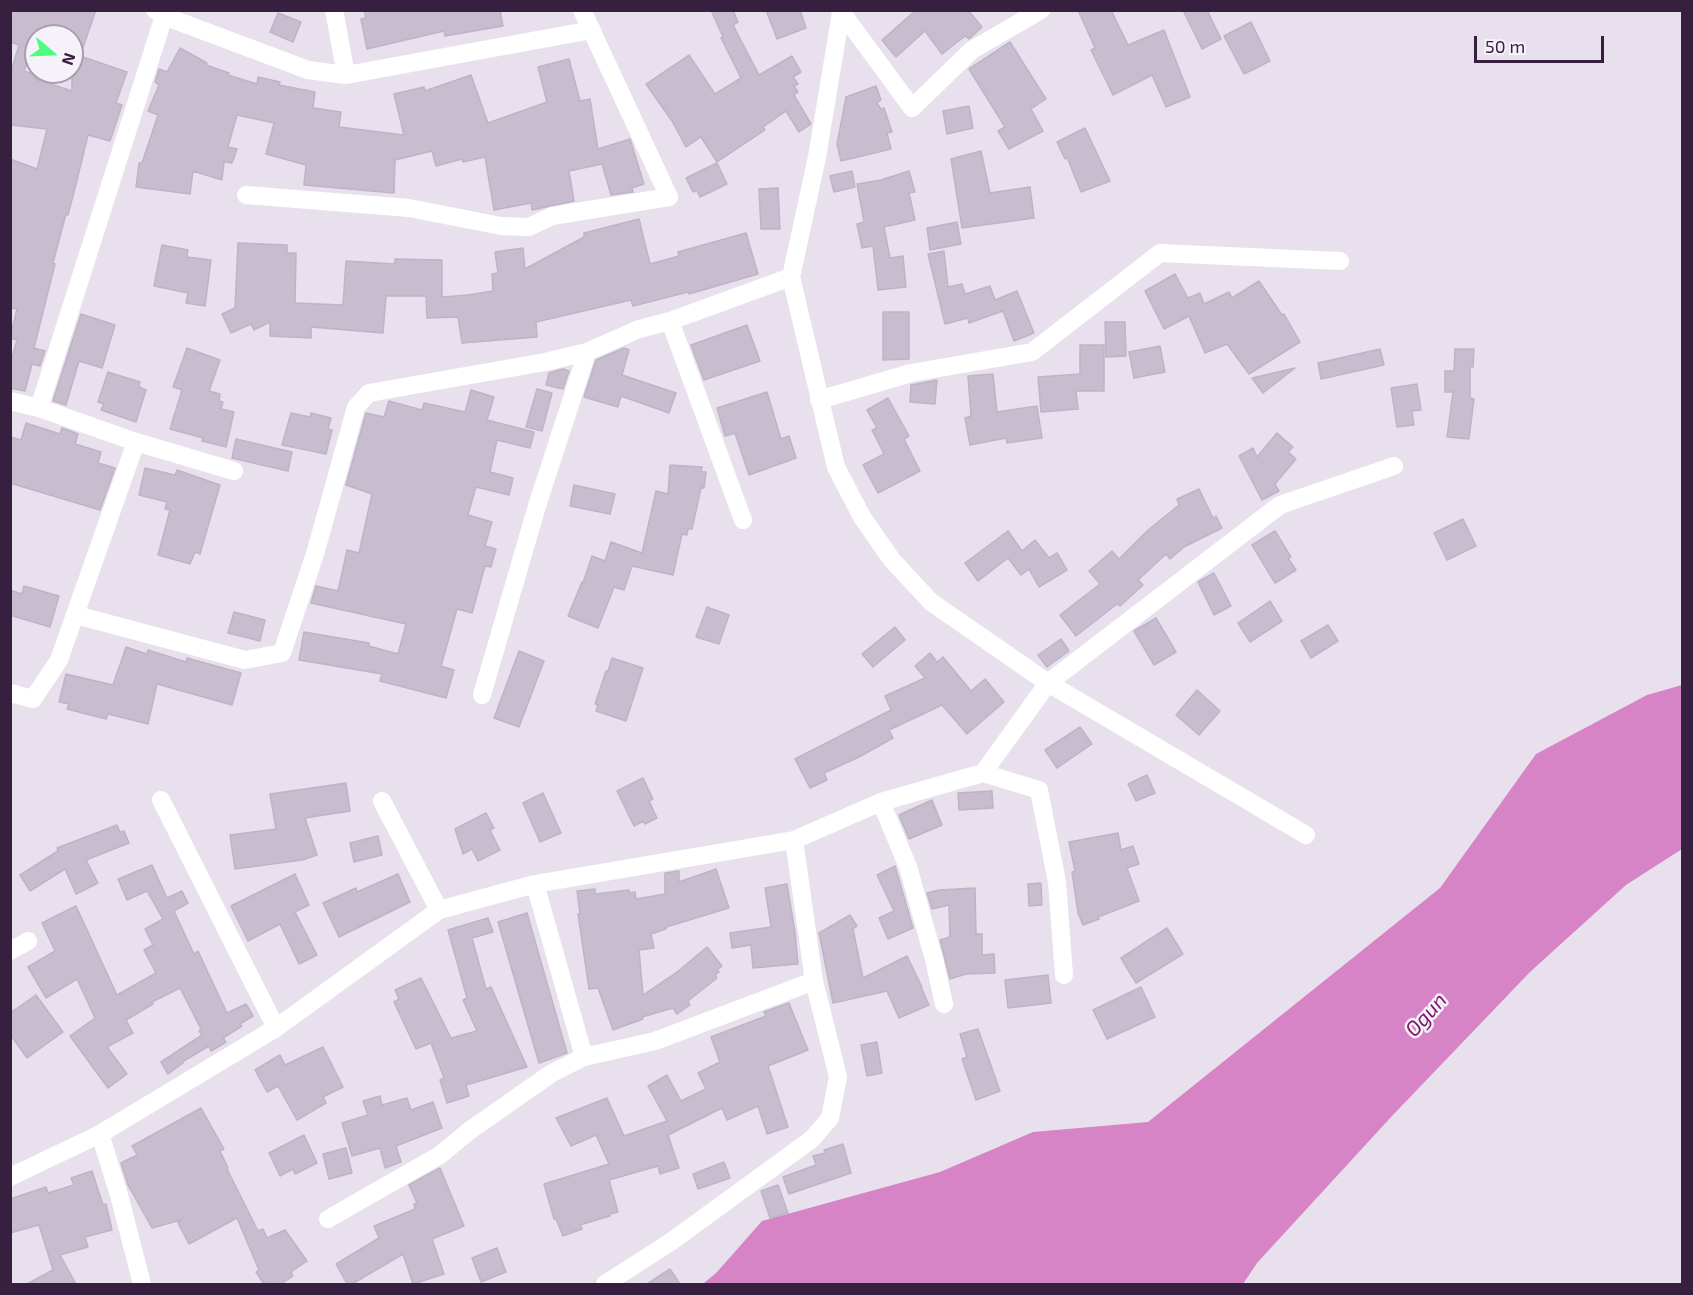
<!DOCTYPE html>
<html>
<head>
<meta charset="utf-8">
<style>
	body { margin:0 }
	#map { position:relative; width:1693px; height:1295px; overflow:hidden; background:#e8e1ed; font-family:"Exo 2",sans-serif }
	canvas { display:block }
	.frame { position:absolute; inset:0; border:12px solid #37203f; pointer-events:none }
	.north { position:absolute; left:24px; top:24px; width:60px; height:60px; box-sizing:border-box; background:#f5f2f9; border:2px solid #a99eaf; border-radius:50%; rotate:109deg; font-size:16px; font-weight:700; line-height:24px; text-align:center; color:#37203f }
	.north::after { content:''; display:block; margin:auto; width:21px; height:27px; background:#4ffc80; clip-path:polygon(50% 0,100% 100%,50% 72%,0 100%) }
	.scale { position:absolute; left:1474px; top:36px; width:130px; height:27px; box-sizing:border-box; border:3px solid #37203f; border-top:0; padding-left:8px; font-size:18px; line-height:21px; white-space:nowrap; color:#37203f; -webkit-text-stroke:4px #f5f2f9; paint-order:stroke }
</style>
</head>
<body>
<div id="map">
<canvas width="1693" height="1295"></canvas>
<div class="frame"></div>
<div class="north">N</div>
<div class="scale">50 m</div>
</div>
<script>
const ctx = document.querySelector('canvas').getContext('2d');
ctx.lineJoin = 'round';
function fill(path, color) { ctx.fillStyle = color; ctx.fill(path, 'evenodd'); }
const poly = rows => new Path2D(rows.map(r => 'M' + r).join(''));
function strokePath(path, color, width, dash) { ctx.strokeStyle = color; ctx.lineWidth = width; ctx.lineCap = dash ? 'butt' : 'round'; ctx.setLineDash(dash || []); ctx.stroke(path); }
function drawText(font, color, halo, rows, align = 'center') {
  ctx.font = font + ' "Exo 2",sans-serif'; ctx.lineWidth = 5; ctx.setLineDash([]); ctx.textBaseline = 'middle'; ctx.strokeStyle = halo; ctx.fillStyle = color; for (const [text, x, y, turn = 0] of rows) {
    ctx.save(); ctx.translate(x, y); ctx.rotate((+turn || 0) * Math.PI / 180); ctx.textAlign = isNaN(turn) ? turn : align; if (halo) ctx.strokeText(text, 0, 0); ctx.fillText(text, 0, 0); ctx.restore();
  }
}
const water = poly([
	[1682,685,1682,849,1626,885,1530,972,1392,1116,1257,1263,1243,1284,703,1284,717,1272,762,1221,940,1172,1033,1132,1148,1122,1440,888,1536,754,1647,695]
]);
const building = poly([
	[10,10,96,10,80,56,127,72,116,103,122,105,110,141,88,135,77,180,68,215,66,214,53,263,55,264,34,348,45,351,40,366,32,364,25,391,10,388,10,365,17,340,10,338,17,309,10,308,10,159,37,169,47,129,10,125,10,75,19,45,10,42,10,10],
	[36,36,72,36,72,91,35,79,36,75,24,71,36,36],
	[364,10,500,10,503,26,445,36,444,31,367,49,361,19,366,18,364,10],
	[711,10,733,10,738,22,733,25,759,75,792,56,801,72,793,77,798,84,794,86,798,92,794,95,811,124,799,132,786,111,763,127,765,130,717,162,701,137,686,147,672,121,646,84,689,55,715,94,741,78,721,38,723,37,711,10],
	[766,10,800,10,806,28,777,39,766,10],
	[916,10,968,10,982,27,969,39,965,36,942,54,925,31,896,57,882,40,916,10],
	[1078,10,1111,10,1128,45,1164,30,1190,97,1166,107,1152,75,1113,95,1091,50,1095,48,1078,10],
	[1183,10,1207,10,1221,39,1202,49,1183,10],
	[278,13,301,22,293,42,270,32,278,13],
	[1251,22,1270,61,1244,74,1224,36,1251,22],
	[1010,42,1046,99,1031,109,1043,131,1009,149,998,131,1005,127,969,69,1010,42],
	[180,48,207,63,206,65,229,73,228,75,257,84,258,77,280,82,279,85,315,92,313,108,341,112,339,127,404,135,394,94,424,87,425,91,471,75,488,123,547,102,538,67,569,59,580,101,590,99,598,149,630,139,644,184,632,188,633,192,611,195,602,164,569,171,574,201,532,210,531,203,494,210,485,157,463,162,462,159,436,166,432,151,395,160,394,193,304,185,306,165,266,154,274,123,237,115,228,147,237,149,232,163,224,162,222,180,193,171,190,194,136,187,139,163,142,163,158,115,148,111,159,85,155,82,159,69,167,72,180,48],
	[876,86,881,100,877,103,881,109,884,108,892,132,887,133,891,149,841,161,837,144,846,97,876,86],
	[969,106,973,128,947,134,943,111,969,106],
	[1085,128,1110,181,1081,192,1067,157,1065,159,1057,142,1085,128],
	[981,151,990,193,1030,187,1034,218,962,228,951,159,981,151],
	[717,163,727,184,700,197,697,190,693,192,686,178,717,163],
	[852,171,855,187,834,192,830,176,852,171],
	[909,171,915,192,909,193,915,220,884,227,890,258,903,256,906,287,878,290,873,246,862,248,857,224,864,222,857,184,881,180,909,171],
	[778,188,780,229,761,229,759,189,778,188],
	[639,219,650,264,679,256,678,252,746,233,758,274,689,294,688,292,633,306,631,300,536,322,537,337,462,343,458,317,427,318,426,296,386,296,383,333,311,327,311,338,270,336,270,322,254,330,251,324,231,333,222,314,235,308,238,243,287,245,287,253,296,253,295,303,343,305,346,261,395,264,395,259,442,260,442,297,468,295,493,291,492,274,498,273,495,252,523,248,525,269,584,237,584,233,639,219],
	[957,222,961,244,930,250,927,228,957,222],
	[162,245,188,250,187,257,211,260,205,306,186,303,188,293,154,286,162,245],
	[944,251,948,287,962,284,965,294,990,286,995,300,1017,291,1034,333,1014,341,1003,311,969,323,968,318,945,324,928,254,944,251],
	[1175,274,1188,298,1200,293,1204,304,1229,292,1232,298,1259,281,1282,315,1284,314,1300,342,1249,374,1227,344,1205,353,1189,316,1164,329,1145,291,1175,274],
	[883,312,909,312,909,359,883,360,883,312],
	[81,314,115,325,102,368,79,361,66,405,53,401,81,314],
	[1105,322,1125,322,1126,356,1106,357,1105,322],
	[747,325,760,361,704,380,691,345,747,325],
	[1080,345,1104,345,1104,391,1076,391,1078,409,1041,412,1038,377,1080,374,1080,345],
	[1160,346,1165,372,1134,378,1129,352,1160,346],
	[187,348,220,360,209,391,220,394,219,401,223,402,221,409,234,412,226,447,202,441,203,438,170,429,182,390,173,387,187,348],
	[624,348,629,350,622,375,676,393,669,413,621,396,618,407,584,397,596,360,624,348],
	[1380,349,1384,365,1321,379,1318,363,1380,349],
	[1455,349,1474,349,1473,367,1470,367,1470,398,1474,399,1469,439,1447,437,1453,392,1445,392,1445,371,1454,371,1455,349],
	[1295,368,1263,393,1252,378,1295,368],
	[563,369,569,371,563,389,546,385,549,373,563,369],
	[108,372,140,382,139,387,146,390,136,422,101,410,104,404,98,402,108,372],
	[993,374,997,412,1037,406,1042,438,1007,443,1006,438,970,445,965,418,971,416,968,376,993,374],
	[937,380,935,404,910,402,911,385,937,380],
	[1417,384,1421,410,1412,411,1414,425,1397,427,1391,388,1417,384],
	[537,389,552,393,542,431,526,427,537,389],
	[471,390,494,397,487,420,534,432,530,448,497,440,490,472,513,478,509,495,476,487,468,515,492,522,485,546,496,549,491,567,485,566,472,613,457,609,441,666,454,670,446,698,380,681,382,674,299,660,304,632,369,643,369,646,398,654,406,624,311,603,316,586,338,591,347,550,359,553,372,494,346,485,366,413,384,417,389,401,422,410,424,403,465,412,471,390],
	[767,392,781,439,789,436,796,458,749,475,735,433,725,436,717,408,767,392],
	[888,398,909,436,904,439,920,471,878,493,863,465,884,454,872,430,877,428,867,410,888,398],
	[291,413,310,417,311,413,331,418,328,429,332,430,326,454,282,445,291,413],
	[26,423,60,434,62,428,78,434,75,444,101,452,98,463,115,468,100,510,10,483,10,437,21,440,26,423],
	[1277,433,1293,447,1288,452,1296,459,1275,484,1279,491,1262,500,1239,456,1253,448,1257,457,1277,433],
	[236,439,292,452,288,471,232,458,236,439],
	[670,465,702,467,701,472,706,472,704,488,701,488,692,529,688,529,687,535,682,534,673,575,632,566,624,590,614,587,598,628,568,616,582,582,583,583,592,556,605,561,611,542,642,553,656,491,668,494,670,465],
	[145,468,175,475,177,470,220,485,200,554,195,552,190,564,158,555,170,510,165,509,167,502,139,495,145,468],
	[574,485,615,494,610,514,570,506,574,485],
	[1199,489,1213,518,1216,516,1222,528,1184,547,1170,559,1166,554,1138,580,1143,585,1120,606,1117,604,1076,636,1060,615,1100,584,1089,571,1112,551,1119,559,1147,531,1179,505,1177,499,1199,489],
	[1463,519,1476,546,1447,560,1434,533,1463,519],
	[1008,531,1022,551,1035,540,1049,558,1057,553,1067,570,1039,587,1029,569,1021,575,1008,558,978,581,965,563,1008,531],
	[1275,531,1291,557,1288,558,1296,570,1275,583,1252,545,1275,531],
	[1214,573,1231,606,1214,615,1198,582,1214,573],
	[24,586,59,596,50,627,10,615,10,590,22,594,24,586],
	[1270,601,1282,621,1250,642,1238,623,1270,601],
	[707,607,729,615,719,644,696,637,707,607],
	[234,612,265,620,260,641,228,633,234,612],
	[1156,618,1176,652,1154,665,1134,631,1156,618],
	[1328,625,1338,641,1311,658,1301,641,1328,625],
	[895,627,905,640,873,667,862,654,895,627],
	[1061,639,1069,651,1047,667,1038,655,1061,639],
	[126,647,147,654,148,650,186,662,187,658,241,673,232,705,157,684,148,724,108,714,106,719,67,709,69,704,59,702,66,674,113,685,126,647],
	[519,651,544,661,519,727,494,718,519,651],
	[930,653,937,662,943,657,971,691,985,679,1004,702,967,734,942,705,889,730,893,738,859,757,824,773,827,780,810,788,795,759,891,710,885,696,925,678,915,666,930,653],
	[612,658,643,668,626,721,596,711,598,705,595,704,606,671,608,671,612,658],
	[1197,690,1220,711,1199,735,1176,715,1197,690],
	[1080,727,1092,744,1057,768,1045,750,1080,727],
	[1147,775,1155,793,1136,801,1128,784,1147,775],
	[643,778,653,799,649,801,657,818,645,824,643,821,634,826,617,791,643,778],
	[346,783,350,811,305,818,317,855,302,860,235,869,230,835,276,829,270,794,346,783],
	[992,791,993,808,959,810,958,793,992,791],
	[543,793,561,833,540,842,523,803,543,793],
	[932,800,942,825,909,839,899,815,932,800],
	[486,813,494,828,490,830,500,850,478,861,472,849,463,854,455,829,486,813],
	[117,825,120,832,124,831,129,843,86,860,98,883,76,894,65,869,30,891,20,875,58,851,57,848,117,825],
	[1118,833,1121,850,1133,846,1139,864,1127,868,1139,901,1098,917,1099,919,1083,925,1078,913,1072,872,1075,871,1069,842,1118,833],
	[378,836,382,855,354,862,350,843,378,836],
	[152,865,167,898,182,891,188,903,174,911,194,954,198,951,227,1013,246,1004,253,1016,240,1024,242,1026,223,1038,226,1042,211,1051,209,1046,182,1062,183,1063,168,1074,161,1062,202,1035,199,1031,201,1029,180,988,152,1002,153,1004,126,1020,133,1033,107,1047,127,1074,108,1088,70,1036,95,1018,77,979,46,998,28,967,55,951,42,923,76,906,117,995,156,973,144,950,153,945,145,929,163,919,147,891,127,900,118,879,152,865],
	[895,866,913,928,888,939,879,918,894,911,877,875,895,866],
	[716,869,729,908,666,927,666,929,651,934,654,948,639,950,643,995,677,972,707,947,722,966,717,970,719,972,715,975,717,978,688,1001,690,1005,677,1014,673,1008,642,1017,643,1019,613,1030,598,988,589,989,578,914,580,914,577,891,595,889,595,894,629,890,630,893,635,892,636,899,665,894,665,873,679,871,679,882,716,869],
	[295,874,309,905,295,912,317,955,299,964,280,924,248,941,231,906,295,874],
	[398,874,410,902,339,937,323,903,356,888,357,892,398,874],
	[1041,883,1042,905,1029,906,1028,884,1041,883],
	[787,884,795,932,798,964,753,968,751,945,732,948,730,933,771,927,765,888,787,884],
	[975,888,976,934,982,934,982,955,994,954,995,973,966,974,950,979,940,940,950,937,949,905,932,909,927,893,939,890,975,888],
	[527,913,567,1053,539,1063,498,922,527,913],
	[850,915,857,926,853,929,863,978,907,956,922,987,921,987,929,1005,899,1018,887,991,833,1003,819,933,850,915],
	[488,918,493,932,472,938,486,989,491,987,527,1067,466,1085,469,1096,447,1103,440,1080,444,1078,431,1043,416,1049,394,1002,399,999,395,990,421,978,451,1038,477,1031,463,1000,467,998,448,930,488,918],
	[1167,928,1183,954,1136,983,1121,958,1167,928],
	[1048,975,1051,1003,1008,1008,1005,980,1048,975],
	[1141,987,1155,1017,1107,1039,1093,1010,1141,987],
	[36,995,63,1032,27,1058,10,1034,10,1013,36,995],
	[789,1003,808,1050,768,1066,788,1127,767,1134,758,1106,727,1120,722,1108,668,1135,679,1168,660,1174,658,1166,609,1180,618,1212,610,1214,610,1216,580,1225,582,1229,563,1236,556,1219,554,1219,544,1184,609,1164,596,1135,571,1146,556,1118,607,1098,624,1136,667,1121,648,1086,667,1075,681,1101,706,1089,698,1073,720,1062,711,1037,766,1016,764,1012,789,1003],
	[978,1029,1000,1091,976,1100,962,1059,967,1057,960,1034,978,1029],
	[877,1042,882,1073,867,1076,861,1045,877,1042],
	[323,1047,343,1087,323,1097,326,1103,297,1120,278,1086,267,1092,255,1070,280,1055,285,1065,323,1047],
	[380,1096,382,1105,407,1098,411,1110,433,1102,442,1128,396,1146,401,1162,385,1168,380,1148,352,1156,342,1123,368,1115,363,1101,380,1096],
	[201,1108,224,1149,220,1151,228,1168,227,1169,258,1231,263,1229,267,1238,285,1230,307,1261,291,1272,293,1276,281,1284,264,1284,256,1272,259,1270,237,1218,189,1244,178,1223,181,1220,152,1228,128,1185,121,1163,137,1155,132,1146,201,1108],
	[304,1135,317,1163,295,1174,293,1169,280,1176,269,1153,304,1135],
	[843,1144,851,1173,789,1194,783,1177,816,1165,813,1156,825,1153,824,1150,843,1144],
	[346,1148,352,1173,329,1179,323,1154,346,1148],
	[724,1162,730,1178,698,1189,693,1174,724,1162],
	[440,1168,464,1226,432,1239,444,1274,413,1284,403,1254,352,1284,347,1284,336,1264,379,1238,374,1226,415,1209,414,1204,417,1203,409,1185,440,1168],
	[92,1171,103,1205,106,1204,112,1230,85,1237,88,1247,60,1255,76,1284,27,1284,53,1270,39,1225,10,1233,10,1199,46,1187,48,1193,74,1185,71,1178,92,1171],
	[778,1185,788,1213,770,1218,761,1191,778,1185],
	[497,1248,506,1272,481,1282,472,1258,497,1248],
	[670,1269,680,1284,647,1284,670,1269]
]);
const minor = poly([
	[155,10,164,16,308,70,346,75,592,30],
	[334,10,346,75],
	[840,10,912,108,972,50,1041,10],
	[841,13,817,157,791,277,836,467,862,517,892,560,931,602,1048,683,1306,835],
	[246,195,409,208,501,226,529,227,552,216,669,197,582,10],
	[670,321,743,520],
	[819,400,911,373,1032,352,1160,253,1340,261],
	[10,401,39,408,136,442,234,471],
	[39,408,164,16],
	[76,615,245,660,282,653,315,554,356,407,369,393,545,362,587,352,639,329,670,321,791,277],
	[10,693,33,699,59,660,136,442],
	[482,695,537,506,587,352],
	[983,773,1048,683,1280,505,1394,466],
	[161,800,276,1028],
	[382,801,439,910],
	[881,802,908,867,934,959,944,1004],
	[535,884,584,1057],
	[10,951,28,941],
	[100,1134,119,1195,142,1284],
	[10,1177,100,1134,276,1028,439,910,535,884,794,840,881,802,983,773,1039,790,1057,882,1064,975],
	[328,1219,440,1155,469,1131,552,1073,584,1057,655,1041,814,981],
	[605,1284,672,1241,812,1139,830,1118,838,1077,814,981,794,840]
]);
const waterNames = [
	["Ogun",1426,1015,-48]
];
fill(water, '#d684c6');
fill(building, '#c7bdce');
strokePath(building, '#bfb3c7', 1.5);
strokePath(minor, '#fff', 18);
drawText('italic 21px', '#7f1569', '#f5f2f9', waterNames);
</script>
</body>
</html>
